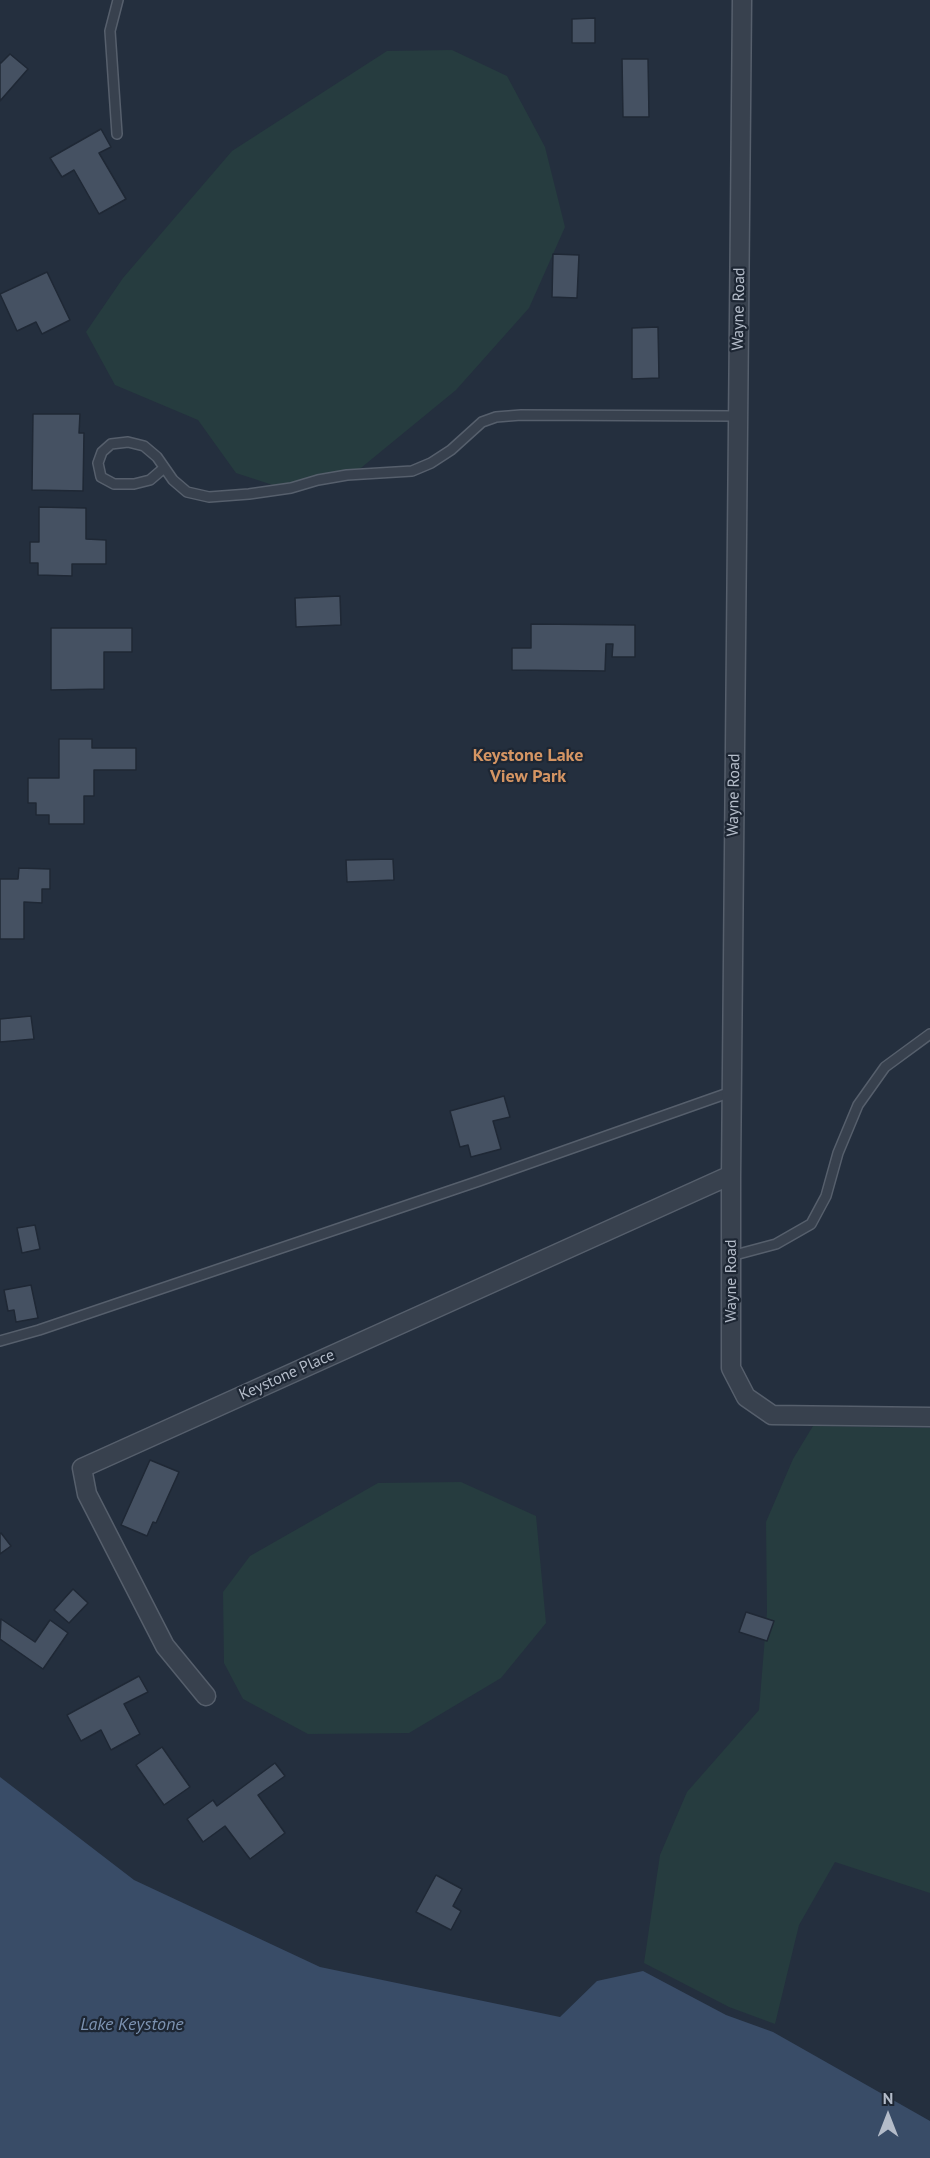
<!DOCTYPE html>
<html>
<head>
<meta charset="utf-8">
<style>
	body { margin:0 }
	#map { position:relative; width:930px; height:2158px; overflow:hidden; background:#242f3e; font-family:"PT Sans",sans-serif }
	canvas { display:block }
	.north { position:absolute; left:858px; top:2086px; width:60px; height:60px; -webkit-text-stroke:4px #1d2633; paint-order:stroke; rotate:0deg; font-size:16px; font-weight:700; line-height:24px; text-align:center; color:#b4bcc9 }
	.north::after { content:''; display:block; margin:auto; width:21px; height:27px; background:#b4bcc9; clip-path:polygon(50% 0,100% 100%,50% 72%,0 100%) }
</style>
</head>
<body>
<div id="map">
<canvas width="930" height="2158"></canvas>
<div class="north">N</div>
</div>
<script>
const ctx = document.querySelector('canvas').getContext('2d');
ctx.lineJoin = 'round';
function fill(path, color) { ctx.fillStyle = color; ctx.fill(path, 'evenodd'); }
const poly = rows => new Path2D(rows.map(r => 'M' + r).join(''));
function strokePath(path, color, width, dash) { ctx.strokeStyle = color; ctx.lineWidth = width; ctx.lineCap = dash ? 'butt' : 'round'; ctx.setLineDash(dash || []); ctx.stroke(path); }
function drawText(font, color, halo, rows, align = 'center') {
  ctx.font = font + ' "PT Sans",sans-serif'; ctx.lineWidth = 4.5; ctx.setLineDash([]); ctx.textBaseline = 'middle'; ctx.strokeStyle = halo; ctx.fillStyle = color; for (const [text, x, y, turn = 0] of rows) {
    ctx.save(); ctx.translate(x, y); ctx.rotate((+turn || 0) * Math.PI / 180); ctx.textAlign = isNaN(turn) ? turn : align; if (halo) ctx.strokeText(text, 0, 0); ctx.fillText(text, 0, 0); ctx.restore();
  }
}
const green = poly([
	[452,50,507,76,545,147,565,227,529,308,456,390,356,472,291,491,236,473,198,420,115,385,86,332,123,278,232,151,387,51],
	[813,1426,930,1428,930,1893,835,1862,799,1925,775,2024,729,2007,644,1963,660,1855,687,1792,759,1710,767,1612,766,1522,793,1459],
	[461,1482,536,1516,546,1623,501,1678,409,1733,308,1734,243,1699,224,1663,223,1592,250,1556,378,1483]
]);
const water = poly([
	[0,1777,134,1880,320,1967,560,2017,597,1981,643,1971,726,2015,773,2032,930,2121,930,2158,0,2158]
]);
const building = poly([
	[595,18,595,43,572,43,572,19,595,18],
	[10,54,28,69,0,101,0,62,1,63,10,54],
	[622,59,648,59,649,117,623,117,622,59],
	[101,129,111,147,99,153,126,199,99,214,74,170,62,177,50,158,101,129],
	[553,254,579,255,577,298,552,297,553,254],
	[47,272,70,320,42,334,36,322,17,331,0,294,47,272],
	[658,327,659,378,632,379,632,328,658,327],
	[33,414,80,414,79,433,84,433,83,491,32,490,33,414],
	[39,507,86,508,86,539,106,540,106,564,72,564,72,576,38,575,38,563,30,563,30,542,39,542,39,507],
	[340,596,341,625,296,627,295,598,340,596],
	[531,624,635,625,635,657,612,657,613,644,606,644,605,671,512,670,512,648,531,648,531,624],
	[51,628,132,628,132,652,104,652,104,689,51,690,51,628],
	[59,739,92,739,92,748,136,748,136,770,94,770,94,796,84,796,84,824,49,824,49,815,36,815,36,803,28,803,28,778,59,778,59,739],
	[393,859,394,880,347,882,346,860,393,859],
	[19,868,50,869,50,889,42,889,42,903,24,902,24,939,0,939,0,879,18,879,19,868],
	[31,1016,34,1039,0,1042,0,1019,31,1016],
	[504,1096,510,1117,493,1121,501,1149,471,1157,468,1145,460,1147,450,1111,504,1096],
	[35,1225,40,1249,22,1253,17,1228,35,1225],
	[31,1285,38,1318,16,1322,14,1310,8,1311,4,1290,31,1285],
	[150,1460,179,1472,156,1523,153,1522,147,1536,121,1525,150,1460],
	[1,1533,11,1546,0,1554,0,1534,1,1533],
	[73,1589,88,1603,69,1623,54,1610,73,1589],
	[746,1612,774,1621,767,1641,739,1632,746,1612],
	[1,1619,35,1642,50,1620,68,1633,43,1669,0,1639,1,1619],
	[139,1676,148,1692,124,1704,140,1734,111,1750,101,1730,81,1741,67,1715,139,1676],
	[162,1747,190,1787,164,1805,136,1765,162,1747],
	[275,1763,285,1776,258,1795,285,1833,250,1859,225,1826,203,1842,187,1819,213,1800,217,1806,275,1763],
	[436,1875,462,1889,453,1906,461,1911,451,1930,416,1912,436,1875]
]);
const service = poly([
	[117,134,110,31,118,0],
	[164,468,150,480,134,484,114,484,101,477,98,463,102,452,111,444,128,442,144,446,157,457,173,480,187,492,209,497,249,494,291,488,318,480,347,475,412,471,431,463,451,450,482,422,496,417,521,415,738,416],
	[731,1256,776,1244,811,1224,826,1196,838,1153,858,1105,885,1067,930,1034],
	[0,1341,39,1330,479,1181,731,1092]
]);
const minor = poly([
	[742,0,731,1175,731,1368,746,1397,772,1415,930,1417],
	[206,1696,165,1646,87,1494,82,1468,731,1175]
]);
const streetNames = [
	["Wayne Road",739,309,-89],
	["Wayne Road",734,795,-89],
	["Wayne Road",731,1281,-90],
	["Keystone Place",287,1375,-24]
];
const neighbourhoodNames = [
	["Keystone Lake",528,756],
	["View Park",528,777]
];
const waterNames = [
	["Lake Keystone",132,2025]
];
fill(green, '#263c3f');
fill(water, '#394c67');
fill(building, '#455162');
strokePath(building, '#1f2835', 1.5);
strokePath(service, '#565f6c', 12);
strokePath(minor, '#565f6c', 21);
strokePath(service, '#38414e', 9);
strokePath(minor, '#38414e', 18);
drawText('16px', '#b4bcc9', '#1d2633', streetNames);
drawText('bold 18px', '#d59563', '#1d2633', neighbourhoodNames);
drawText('italic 18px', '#7c92b1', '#1d2633', waterNames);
</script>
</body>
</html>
